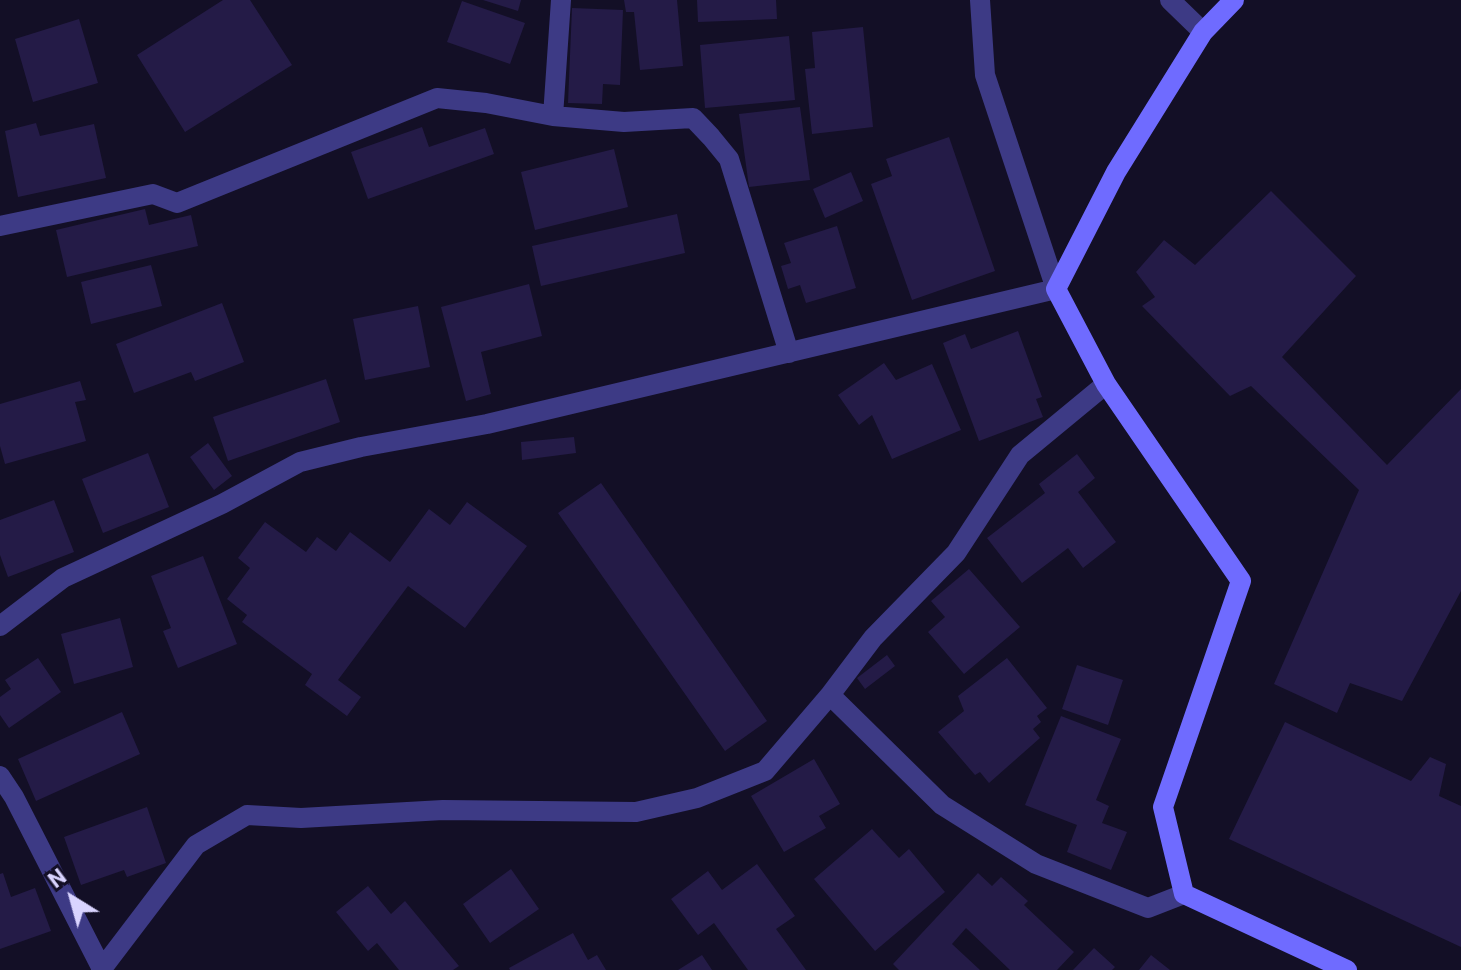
<!DOCTYPE html>
<html>
<head>
<meta charset="utf-8">
<style>
	body { margin:0 }
	#map { position:relative; width:1461px; height:970px; overflow:hidden; background:#130f26; font-family:Roboto,sans-serif }
	canvas { display:block }
	.north { position:absolute; left:32px; top:858px; width:80px; height:80px; -webkit-text-stroke:6px #130f26; paint-order:stroke; rotate:323deg; font-size:22px; font-weight:700; line-height:32px; text-align:center; color:#d9d4ff }
	.north::after { content:''; display:block; margin:auto; width:28px; height:36px; background:#d9d4ff; clip-path:polygon(50% 0,100% 100%,50% 72%,0 100%) }
</style>
</head>
<body>
<div id="map">
<canvas width="1461" height="970"></canvas>
<div class="north">N</div>
</div>
<script>
const ctx = document.querySelector('canvas').getContext('2d');
ctx.lineJoin = 'round';
function fill(path, color) { ctx.fillStyle = color; ctx.fill(path, 'evenodd'); }
const poly = rows => new Path2D(rows.map(r => 'M' + r).join(''));
function strokePath(path, color, width, dash) { ctx.strokeStyle = color; ctx.lineWidth = width; ctx.lineCap = dash ? 'butt' : 'round'; ctx.setLineDash(dash || []); ctx.stroke(path); }
const building = poly([
	[223,0,250,0,292,65,185,132,137,55],
	[483,0,521,0,518,11],
	[624,0,677,0,683,66,640,70,634,12,626,12],
	[697,0,776,0,777,19,698,22],
	[462,1,525,23,510,64,447,42],
	[572,8,623,10,620,85,603,84,602,104,568,103],
	[79,19,98,83,33,102,15,39],
	[863,27,873,127,812,134,805,69,815,68,812,32],
	[789,36,795,100,705,108,700,45],
	[800,107,810,180,749,187,739,114],
	[36,123,40,136,94,124,106,178,18,197,5,131],
	[422,127,429,147,485,128,494,154,368,199,351,152],
	[949,137,995,271,912,300,871,184,892,176,886,159],
	[614,149,628,207,535,230,521,172],
	[851,172,863,201,825,218,813,189],
	[1271,191,1356,276,1282,357,1387,465,1461,389,1461,591,1402,701,1350,683,1337,713,1274,684,1359,490,1251,386,1230,396,1142,306,1155,297,1136,272,1164,240,1195,265],
	[145,209,149,225,191,215,198,246,67,277,56,230],
	[677,214,685,253,541,286,532,246],
	[837,226,856,288,806,303,800,285,788,289,781,266,791,263,784,243],
	[151,265,162,306,91,324,81,282],
	[529,284,542,336,481,352,491,394,466,401,441,307],
	[222,303,244,362,195,381,191,372,134,393,116,344],
	[418,306,430,367,365,380,353,319],
	[1018,331,1042,397,1036,399,1043,417,979,441,943,343,965,334,971,349],
	[884,363,896,380,932,364,961,430,892,459,872,415,859,425,838,395],
	[326,379,340,422,228,461,213,417],
	[80,381,86,400,75,402,86,441,5,464,0,446,0,404],
	[574,437,576,453,522,460,521,442],
	[208,443,232,476,214,490,190,457],
	[148,453,169,507,103,533,82,479],
	[1077,454,1095,478,1078,492,1116,542,1083,568,1068,548,1022,583,987,538,1045,493,1039,484],
	[601,483,767,721,725,751,558,513],
	[54,500,74,552,8,577,0,555,0,520],
	[467,502,527,546,465,628,408,586,338,680,361,697,347,716,305,685,312,674,242,622,247,615,227,599,250,568,238,558,265,522,306,552,317,537,336,551,350,532,390,562,429,509,450,525],
	[203,556,237,644,178,668,163,631,171,628,151,576],
	[969,569,1020,627,964,674,928,632,945,617,931,601],
	[120,618,133,667,74,684,61,634],
	[887,655,895,666,865,689,857,678],
	[38,658,61,692,9,728,0,715,0,697,11,689,5,680],
	[1007,658,1047,708,1037,716,1041,722,1033,729,1040,738,989,783,980,772,975,775,938,732,964,711,958,696],
	[1077,665,1123,680,1108,725,1062,709],
	[122,712,140,754,36,801,18,759],
	[1061,716,1121,739,1096,800,1109,806,1102,823,1127,832,1111,870,1067,852,1077,825,1025,805],
	[1285,722,1411,781,1430,757,1446,764,1439,796,1461,806,1461,947,1229,839],
	[814,759,840,804,819,816,826,828,784,852,751,796],
	[147,807,166,863,127,877,124,870,81,885,64,837],
	[872,829,899,858,909,849,945,892,875,951,814,879],
	[757,864,795,916,776,929,806,970,748,970,714,923,698,935,671,899,708,871,722,890],
	[511,869,539,909,490,943,463,904],
	[3,873,11,897,35,888,51,931,0,949,0,874],
	[978,873,992,886,1001,877,1028,901,1024,905,1074,952,1057,970,1010,970,966,928,952,944,980,970,899,970,893,964],
	[368,886,391,914,405,901,459,966,453,970,399,970,377,943,368,951,336,912],
	[573,933,588,960,597,955,606,970,510,970,509,968],
	[1094,948,1115,967,1112,970,1073,970],
	[702,955,712,970,678,970],
	[1151,955,1170,970,1139,970]
]);
const street = poly([
	[1170,0,1203,32],
	[553,116,561,0],
	[0,226,153,194,177,203,437,98,486,103,553,116,624,122,693,118,711,137,729,159,789,353],
	[0,626,63,578,222,504,300,462,361,447,487,424,1056,289,985,75,980,0],
	[830,695,942,805,1036,864,1148,908,1184,894],
	[0,776,14,797,102,969],
	[101,970,196,845,247,815,301,818,443,810,636,812,697,798,765,771,830,695,873,638,956,553,1020,455,1106,384]
]);
const secondary = poly([
	[1234,0,1203,32,1116,172,1056,289,1106,384,1241,581,1163,807,1184,894,1347,970]
]);
fill(building, '#241b47');
strokePath(street, '#3d3a85', 20);
strokePath(secondary, '#6f6bff', 20);
</script>
</body>
</html>
